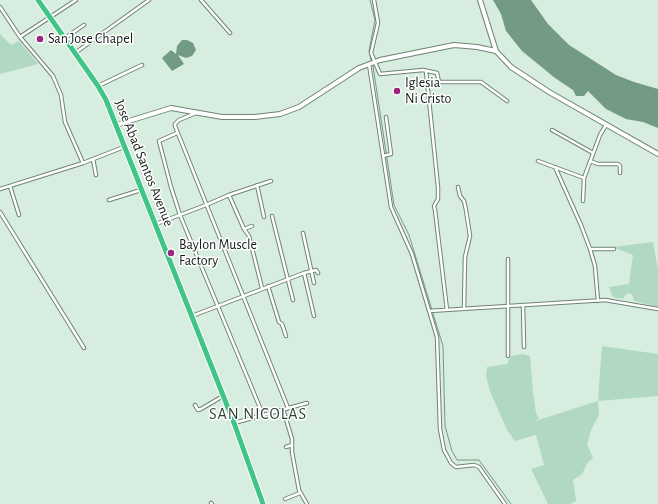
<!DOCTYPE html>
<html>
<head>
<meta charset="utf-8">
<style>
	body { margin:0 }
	canvas { display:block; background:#d7eddf }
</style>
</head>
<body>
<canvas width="658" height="504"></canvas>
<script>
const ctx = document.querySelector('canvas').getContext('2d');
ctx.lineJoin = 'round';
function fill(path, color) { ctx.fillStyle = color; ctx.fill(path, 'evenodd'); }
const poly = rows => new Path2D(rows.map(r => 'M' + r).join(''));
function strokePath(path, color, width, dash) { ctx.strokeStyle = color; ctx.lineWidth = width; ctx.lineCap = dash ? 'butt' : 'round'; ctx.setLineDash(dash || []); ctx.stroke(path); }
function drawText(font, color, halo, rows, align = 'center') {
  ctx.font = font + ' "Alegreya Sans",sans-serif'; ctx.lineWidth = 3; ctx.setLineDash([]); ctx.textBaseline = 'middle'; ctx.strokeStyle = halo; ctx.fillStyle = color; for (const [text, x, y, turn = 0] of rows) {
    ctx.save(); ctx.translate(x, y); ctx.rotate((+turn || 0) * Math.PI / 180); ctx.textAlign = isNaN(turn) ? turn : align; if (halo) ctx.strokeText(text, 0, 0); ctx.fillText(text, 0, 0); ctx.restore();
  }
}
const green = poly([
	[0,34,11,45,19,41,38,64,0,74],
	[653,242,658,270,658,307,634,301,632,294,627,293,623,299,613,297,609,287,629,284,633,255,613,247],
	[602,346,658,354,658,396,598,401,599,415,591,430,587,444,593,458,588,462,582,474,573,480,576,501,570,504,548,504,531,469,544,465,536,435,515,441,507,430,490,391,486,376,487,367,507,364,511,356,523,354,530,356,533,392,536,413,539,419,529,423,598,401]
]);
const water = poly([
	[493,0,531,0,548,24,569,45,616,75,634,82,658,89,658,128,643,122,626,119,606,109,588,91,584,96,576,96,573,90,555,78,522,51,506,31,501,14],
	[182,40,187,40,193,43,196,50,192,56,186,58,178,55,184,64,172,71,162,58,171,50,176,54,177,46]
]);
const stream = poly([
	[370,0,375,20,369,51,371,60],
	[373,66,394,205,409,235,443,346,445,426,452,451,457,460,479,460,511,504]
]);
const street = poly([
	[201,0,230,33],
	[374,0,378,23,371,53,380,74,423,70,437,73,439,82,481,82,507,101],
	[0,7,20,37,53,76,61,95,65,122,83,163],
	[20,37,76,0],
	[65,38,84,25],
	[75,53,149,0],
	[369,64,391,207,412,254,437,337,440,429,444,450,451,463,456,467,474,465,479,467,505,504],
	[426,71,438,187,438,199,434,206,435,210,447,310],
	[98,86,142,65],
	[196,113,179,120,175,124,175,126,288,408],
	[552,130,593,153],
	[177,133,159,141,171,187,180,215,263,415],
	[383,156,391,154,386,117],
	[93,159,96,175],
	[538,161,584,178],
	[590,161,598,164,618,164,620,166,620,173],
	[555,167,581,225,590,249,595,266,598,301],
	[257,185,264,217],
	[10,186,19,215],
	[458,187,460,196,464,201,466,210,470,236,465,257,464,309],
	[0,189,83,163,124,147],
	[229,195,244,229,252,226],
	[109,200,141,190],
	[583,201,584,178,600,135,606,125],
	[0,212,84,348],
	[272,216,293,300],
	[156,224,206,205,229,195,271,181],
	[244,229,249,236,262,288],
	[303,233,314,283],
	[590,249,614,249],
	[508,259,508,356],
	[304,273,314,316],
	[268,286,279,322,282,324,286,336],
	[523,305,524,347],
	[429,311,605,300,658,309],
	[192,316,304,273,316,270,318,273],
	[195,405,198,410,201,409,223,396],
	[283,409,292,439,292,452,299,490,307,504],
	[234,423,307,403],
	[286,447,292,445],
	[285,499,300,493],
	[211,503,212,504]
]);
const secondary = poly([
	[480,0,496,51,511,67,549,92,658,154],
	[116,125,171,108,222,117,255,117,280,114,299,107,359,68,380,60,454,45,477,47,496,51]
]);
const highway = poly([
	[38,0,98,86,106,100,234,423,263,504]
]);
const markers = [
	[40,39,4,"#9a2480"],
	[397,91,4,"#9a2480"],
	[171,253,4,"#9a2480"]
];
const poiNames = [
	["San Jose Chapel",48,39],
	["Iglesia",405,83],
	["Ni Cristo",405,99],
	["Baylon Muscle",179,245],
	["Factory",179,261]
];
const streetNames = [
	["Jose Abad Santos Avenue",144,163,68]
];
const quarterNames = [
	["SAN NICOLAS",258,414]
];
fill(green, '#b1d9c1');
fill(water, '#739a83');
strokePath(stream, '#739a83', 1);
strokePath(street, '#6f8376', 4.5);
strokePath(secondary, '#6f8376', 6);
strokePath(highway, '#fff', 7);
strokePath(street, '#fff', 2.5);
strokePath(secondary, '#fff', 4);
strokePath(highway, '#41c586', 5);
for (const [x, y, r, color] of markers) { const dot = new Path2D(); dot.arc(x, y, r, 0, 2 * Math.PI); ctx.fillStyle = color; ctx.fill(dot); strokePath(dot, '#fff', 1.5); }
drawText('14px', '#131b17', '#fff', poiNames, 'left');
drawText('14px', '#131b17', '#fff', streetNames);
ctx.letterSpacing = '1px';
drawText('16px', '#314339', '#fff', quarterNames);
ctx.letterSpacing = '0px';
</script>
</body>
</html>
